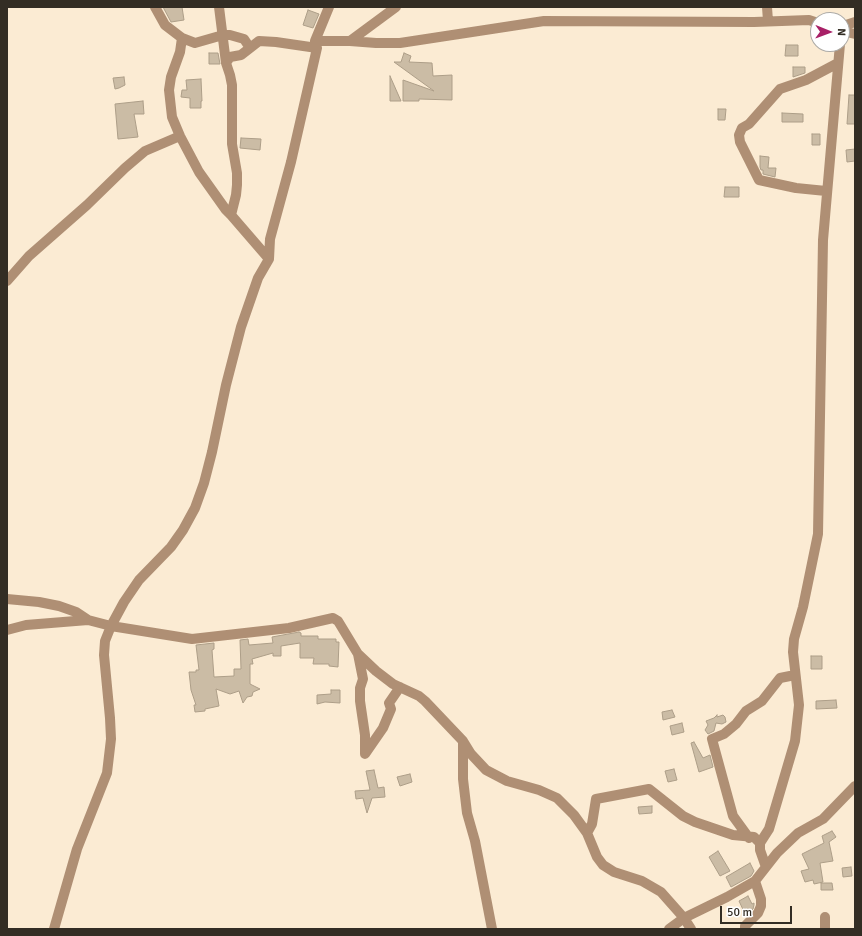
<!DOCTYPE html>
<html>
<head>
<meta charset="utf-8">
<style>
	body { margin:0 }
	#map { position:relative; width:862px; height:936px; overflow:hidden; background:#fbebd3; font-family:Signika,sans-serif }
	canvas { display:block }
	.frame { position:absolute; inset:0; border:8px solid #332d24; pointer-events:none }
	.north { position:absolute; left:810px; top:12px; width:40px; height:40px; box-sizing:border-box; background:#fff; border:1px solid #adaba7; border-radius:50%; rotate:91deg; font-size:11px; font-weight:700; line-height:16px; text-align:center; color:#332d24 }
	.north::after { content:''; display:block; margin:auto; width:14px; height:18px; background:#a82067; clip-path:polygon(50% 0,100% 100%,50% 72%,0 100%) }
	.scale { position:absolute; left:720px; top:906px; width:72px; height:18px; box-sizing:border-box; border:2px solid #332d24; border-top:0; padding-left:5px; font-size:12px; line-height:14px; white-space:nowrap; color:#332d24; -webkit-text-stroke:3px #fff; paint-order:stroke }
</style>
</head>
<body>
<div id="map">
<canvas width="862" height="936"></canvas>
<div class="frame"></div>
<div class="north">N</div>
<div class="scale">50 m</div>
</div>
<script>
const ctx = document.querySelector('canvas').getContext('2d');
ctx.lineJoin = 'round';
function fill(path, color) { ctx.fillStyle = color; ctx.fill(path, 'evenodd'); }
const poly = rows => new Path2D(rows.map(r => 'M' + r).join(''));
function strokePath(path, color, width, dash) { ctx.strokeStyle = color; ctx.lineWidth = width; ctx.lineCap = dash ? 'butt' : 'round'; ctx.setLineDash(dash || []); ctx.stroke(path); }
const building = poly([
	[163,7,182,7,184,20,171,22,163,7],
	[308,10,319,14,313,28,303,25,308,10],
	[786,45,798,45,798,56,785,56,786,45],
	[209,53,218,53,220,64,209,64,209,53],
	[404,53,411,56,409,62,432,63,433,76,452,75,452,100,419,99,419,101,403,101,403,80,434,91,394,62,401,62,404,53],
	[793,67,805,67,805,73,793,77,793,67],
	[390,76,401,101,390,101,390,76],
	[124,77,125,85,119,88,115,89,113,78,124,77],
	[201,79,202,101,201,101,201,108,190,108,190,98,181,97,182,90,187,90,186,80,201,79],
	[849,95,855,95,855,124,847,124,849,95],
	[143,101,144,114,134,114,138,137,118,139,115,104,143,101],
	[718,109,726,109,725,120,718,120,718,109],
	[782,113,803,114,803,122,782,122,782,113],
	[812,134,820,134,820,145,812,145,812,134],
	[241,138,261,139,260,150,240,148,241,138],
	[855,149,855,161,847,162,846,150,855,149],
	[760,156,769,157,768,168,776,168,775,177,763,174,763,170,761,170,760,167,760,156],
	[725,187,739,187,739,197,724,197,725,187],
	[299,632,301,633,301,636,318,636,318,639,336,639,336,642,339,642,338,667,329,666,329,664,313,664,314,658,300,658,300,643,281,646,281,656,273,656,273,653,252,659,253,664,250,664,250,684,260,689,253,692,252,696,247,697,243,703,239,691,230,694,216,689,219,706,205,709,205,711,195,712,194,705,196,705,191,690,189,672,196,672,196,670,199,670,196,645,214,643,214,649,212,650,214,677,234,676,234,669,241,669,240,640,248,639,249,645,273,643,272,637,299,632],
	[811,656,822,656,822,669,811,669,811,656],
	[331,690,340,690,340,703,325,702,317,704,317,695,331,694,331,690],
	[836,700,837,708,816,709,816,701,836,700],
	[672,710,675,717,663,720,662,712,672,710],
	[717,715,717,717,723,715,725,717,726,722,722,724,716,723,714,731,708,734,705,730,708,725,706,721,714,718,717,715],
	[682,723,684,732,672,735,670,726,682,723],
	[694,742,703,758,710,755,713,767,699,772,691,743,694,742],
	[674,769,677,780,668,782,665,771,674,769],
	[374,770,378,788,384,787,385,797,372,798,367,813,363,798,356,799,355,791,370,790,366,771,374,770],
	[410,774,412,782,400,786,397,777,410,774],
	[652,806,652,813,639,814,638,807,652,806],
	[832,831,836,837,829,842,833,861,820,863,823,882,814,884,813,880,805,882,801,871,809,869,802,854,824,843,822,836,832,831],
	[718,851,730,871,720,876,709,857,718,851],
	[750,863,754,871,751,876,731,887,726,877,750,863],
	[851,867,852,876,843,877,842,868,851,867],
	[821,883,832,883,833,890,821,890,821,883],
	[748,896,752,904,754,903,754,905,753,909,746,916,739,901,748,896]
]);
const street = poly([
	[155,7,165,25,182,38,195,43,223,35,230,35,244,39,250,48],
	[219,7,226,63,230,75,232,85,232,144,237,173,237,185,236,195,231,215,269,259],
	[767,7,768,21],
	[842,31,855,34],
	[842,32,846,25,855,22],
	[182,38,180,52,171,77,169,90,172,117,180,136,199,172,226,210,231,215],
	[315,41,350,41,376,43,400,43,544,21,754,22,809,20,818,23],
	[350,41,396,7],
	[226,63,230,57,241,55,259,41,276,42,317,48],
	[826,191,796,188,759,180,740,142,739,135,742,128,749,124,780,89,806,80,838,63],
	[7,281,29,256,87,205,125,168,145,151,180,136],
	[7,599,39,602,59,606,76,612,88,620,111,626,192,639,289,628,333,618,338,621,358,654,376,671,393,684,419,696,425,701,463,741,471,754,486,770,507,781,539,790,557,798,574,815,587,833,597,857,603,865,614,872,642,881,661,892,684,918,691,929],
	[7,630,26,625,88,620],
	[358,654,363,679,360,688,360,701,365,735,365,754,383,728,391,709,389,703,400,687],
	[463,741,463,779,467,813,475,841,492,929],
	[587,833,592,824,596,799,649,789,683,816,695,822,733,835,754,837,760,843],
	[749,838,733,816,712,739,724,734,736,724,746,711,762,701,780,678,795,675],
	[766,867,760,850,760,843,769,829,795,741,799,705,793,652,794,639,803,607,818,534,823,240,840,44],
	[825,917,825,929],
	[54,929,77,849,107,773,111,739,110,718,104,655,105,641,111,626,124,602,139,580,171,547,183,530,195,508,204,483,212,452,226,385,241,327,258,278,269,259,270,239,291,162,317,48,315,41,329,7],
	[669,929,684,918,727,897,755,881,777,853,798,833,823,819,855,786],
	[745,929,745,926,758,913,761,906,761,899,755,881]
]);
fill(building, '#cbbca5');
strokePath(building, '#ad9e88', 1);
strokePath(street, '#af8f74', 10);
</script>
</body>
</html>
